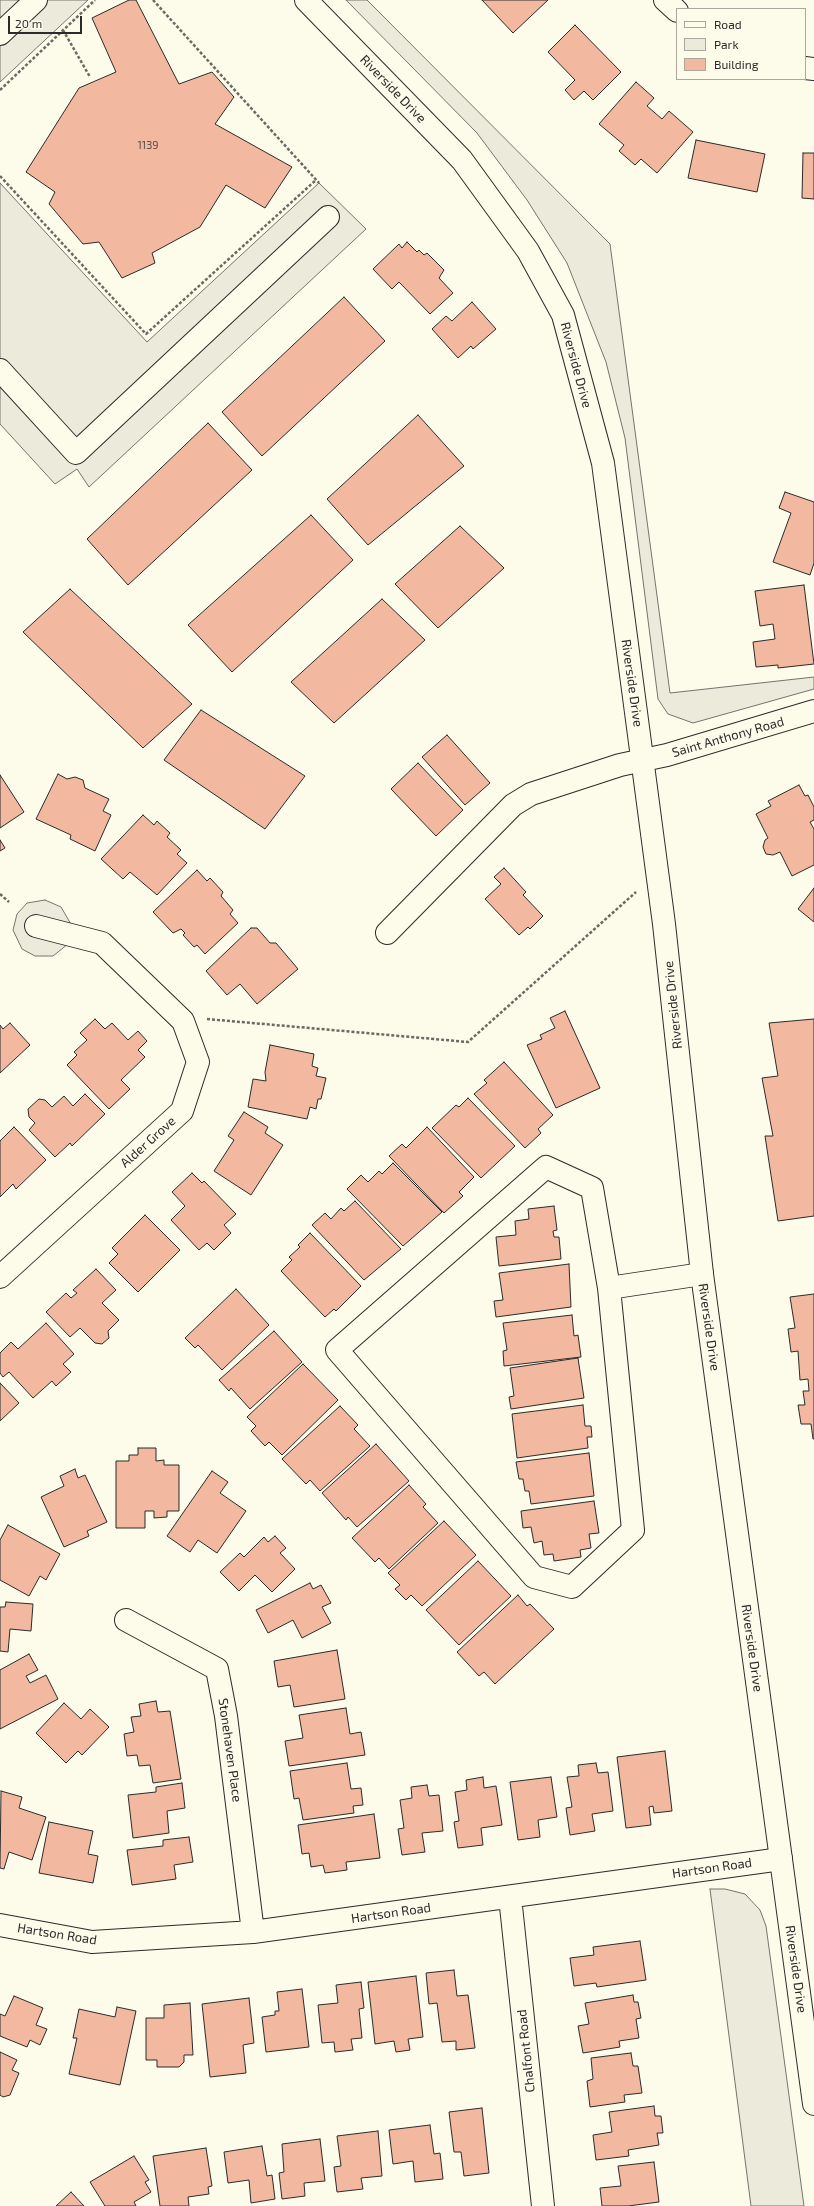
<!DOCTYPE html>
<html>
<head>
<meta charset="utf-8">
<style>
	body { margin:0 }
	#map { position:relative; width:814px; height:2206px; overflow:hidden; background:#fdfbea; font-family:"Exo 2",sans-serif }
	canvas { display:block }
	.legend { position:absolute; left:676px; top:8px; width:130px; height:72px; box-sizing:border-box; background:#fdfbea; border:1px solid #a9a89e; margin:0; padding:5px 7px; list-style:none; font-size:12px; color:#2b2b2b }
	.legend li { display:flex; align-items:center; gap:8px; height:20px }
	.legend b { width:20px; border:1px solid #a9a89e }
	.scale { position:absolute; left:8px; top:16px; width:74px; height:18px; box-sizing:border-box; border:2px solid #2b2b2b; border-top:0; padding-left:5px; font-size:12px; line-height:14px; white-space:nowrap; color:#2b2b2b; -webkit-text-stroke:3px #fdfbea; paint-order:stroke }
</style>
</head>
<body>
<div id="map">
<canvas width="814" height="2206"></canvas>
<ul class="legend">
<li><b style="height:5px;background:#fdfbea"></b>Road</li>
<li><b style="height:11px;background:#ecebdb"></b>Park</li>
<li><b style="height:11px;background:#f2b8a0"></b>Building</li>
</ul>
<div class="scale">20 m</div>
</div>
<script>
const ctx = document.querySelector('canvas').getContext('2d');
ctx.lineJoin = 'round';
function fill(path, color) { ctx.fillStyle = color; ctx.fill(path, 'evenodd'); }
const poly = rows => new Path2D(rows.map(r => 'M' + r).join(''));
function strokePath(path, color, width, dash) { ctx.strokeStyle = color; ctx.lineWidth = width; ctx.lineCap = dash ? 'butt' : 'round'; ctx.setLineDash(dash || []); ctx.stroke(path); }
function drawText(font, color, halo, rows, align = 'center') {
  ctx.font = font + ' "Exo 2",sans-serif'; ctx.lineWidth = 3; ctx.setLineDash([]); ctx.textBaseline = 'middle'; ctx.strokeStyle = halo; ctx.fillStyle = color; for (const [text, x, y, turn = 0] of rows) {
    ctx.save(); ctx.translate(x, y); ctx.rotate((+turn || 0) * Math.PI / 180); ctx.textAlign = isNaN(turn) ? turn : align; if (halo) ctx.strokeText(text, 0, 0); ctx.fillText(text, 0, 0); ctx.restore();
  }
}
const green = poly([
	[346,0,367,0,610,244,670,693,814,677,814,689,693,723,668,714,658,699,625,438,606,362,567,263,527,200,477,133,346,0],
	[45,900,61,907,72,926,68,944,53,956,35,956,22,949,13,930,17,914,27,903,45,900],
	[710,1889,725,1889,745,1894,760,1910,766,1926,804,2206,751,2206,710,1889]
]);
const parking = poly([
	[0,0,88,0,0,82,0,0],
	[0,183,147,342,319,183,366,229,89,487,77,469,55,484,0,424,0,183]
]);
const building = poly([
	[129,0,136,0,179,84,212,72,234,97,215,124,292,167,265,208,226,185,200,227,152,253,155,263,122,278,99,242,83,244,49,204,55,192,26,172,79,88,116,72,92,18,129,0],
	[482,0,548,0,513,33,482,0],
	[575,25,621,72,593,100,584,91,574,100,565,90,575,80,548,52,575,25],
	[636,82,654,98,647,106,662,119,669,111,693,132,657,173,641,159,635,165,619,151,624,145,599,124,636,82],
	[696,140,765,154,757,192,688,178,696,140],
	[803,153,814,153,814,199,802,198,803,153],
	[407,242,417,252,419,250,424,255,427,253,444,270,439,278,453,293,430,314,399,282,392,289,373,269,399,244,402,248,407,242],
	[344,297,385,341,262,456,222,412,344,297],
	[472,302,496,329,473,349,471,346,458,358,432,329,446,316,452,321,472,302],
	[418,415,464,466,368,545,327,499,418,415],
	[208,423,252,470,128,585,87,539,208,423],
	[785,492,814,502,814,563,810,575,773,562,791,513,779,508,785,492],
	[311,515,353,560,232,672,188,625,311,515],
	[460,526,504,568,438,628,395,584,460,526],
	[804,585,814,664,778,668,778,665,756,667,753,642,775,639,773,624,760,626,755,591,804,585],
	[70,589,192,704,143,748,23,632,70,589],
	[382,599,425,640,334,723,291,682,382,599],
	[201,710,305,776,265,829,164,760,201,710],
	[447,735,490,783,465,805,422,757,447,735],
	[418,763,463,810,436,836,391,789,418,763],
	[58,774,67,779,75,777,83,780,85,788,109,799,103,811,111,815,95,851,70,839,71,835,36,819,58,774],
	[0,775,24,812,0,828,0,775],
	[799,785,805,796,808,795,814,807,814,820,810,822,814,829,814,865,792,876,780,852,773,855,766,854,763,847,765,840,768,838,756,814,771,806,768,801,799,785],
	[143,815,154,825,157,821,170,833,167,837,181,850,177,854,187,863,157,895,130,872,123,879,101,859,143,815],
	[0,840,5,848,0,851,0,840],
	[504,868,526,892,523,895,543,916,530,929,528,927,519,935,485,899,501,884,494,877,504,868],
	[197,870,207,881,210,878,223,892,221,896,233,910,230,914,238,923,205,954,197,945,194,947,183,935,185,933,181,929,173,933,153,912,197,870],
	[814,888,814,922,798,909,814,888],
	[251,928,257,928,270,943,276,943,298,969,257,1004,240,984,227,995,206,971,251,928],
	[565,1011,600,1088,556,1108,527,1045,542,1039,540,1035,555,1028,550,1018,565,1011],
	[95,1019,105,1029,112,1023,128,1040,138,1031,147,1041,138,1050,145,1057,121,1080,130,1089,109,1109,67,1065,77,1055,74,1052,87,1040,80,1033,95,1019],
	[814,1019,814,1216,778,1221,765,1136,773,1136,762,1078,778,1076,769,1023,814,1019],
	[10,1023,30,1045,0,1073,0,1025,3,1029,10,1023],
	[270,1045,314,1054,312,1066,318,1068,316,1076,326,1078,321,1099,318,1099,316,1109,310,1107,307,1119,248,1107,253,1079,266,1081,265,1072,270,1045],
	[504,1062,553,1115,538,1129,541,1133,525,1148,474,1094,487,1083,484,1080,504,1062],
	[85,1094,105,1114,72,1146,70,1143,55,1157,29,1130,35,1123,29,1117,28,1109,39,1099,45,1100,52,1107,64,1096,73,1106,85,1094],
	[468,1098,515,1146,481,1178,432,1128,456,1105,459,1107,468,1098],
	[244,1112,268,1127,265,1133,283,1145,251,1195,214,1171,234,1140,228,1136,244,1112],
	[14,1127,46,1160,16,1189,13,1184,0,1197,0,1141,14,1127],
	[427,1127,474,1177,459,1192,463,1196,444,1213,389,1156,402,1144,406,1148,427,1127],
	[393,1163,442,1212,403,1246,347,1189,361,1175,368,1182,379,1171,382,1174,393,1163],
	[192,1173,202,1183,204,1181,236,1214,224,1225,231,1233,214,1250,207,1243,199,1250,171,1220,185,1206,172,1192,192,1173],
	[355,1201,401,1249,364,1280,312,1225,325,1213,331,1219,341,1208,344,1211,355,1201],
	[554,1206,557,1230,553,1231,554,1237,559,1237,561,1259,499,1266,496,1237,516,1235,515,1221,529,1219,528,1209,554,1206],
	[145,1215,180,1250,138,1292,109,1263,118,1254,112,1248,145,1215],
	[310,1233,361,1286,336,1311,334,1309,325,1317,281,1271,292,1260,289,1257,300,1247,298,1245,310,1233],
	[569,1264,571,1307,496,1317,494,1301,503,1300,499,1273,569,1264],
	[96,1269,116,1290,102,1303,119,1320,108,1331,109,1338,102,1344,95,1343,80,1328,70,1337,46,1312,66,1293,71,1298,77,1293,73,1290,96,1269],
	[236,1289,269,1325,222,1370,198,1345,195,1348,185,1338,236,1289],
	[814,1294,814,1439,813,1439,811,1424,801,1424,798,1405,805,1405,803,1391,809,1391,808,1379,800,1380,798,1351,791,1352,788,1329,795,1328,790,1297,814,1294],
	[572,1315,574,1336,578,1335,581,1357,504,1366,503,1351,507,1350,503,1323,572,1315],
	[46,1323,74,1354,63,1364,71,1372,56,1386,52,1381,33,1398,9,1372,3,1377,0,1373,0,1353,11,1342,18,1349,46,1323],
	[274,1331,302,1362,250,1409,231,1388,229,1391,219,1380,274,1331],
	[578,1358,584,1398,511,1409,509,1397,514,1396,510,1368,578,1358],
	[303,1364,338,1400,282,1455,269,1442,265,1446,251,1431,256,1426,247,1417,303,1364],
	[0,1383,19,1403,0,1421,0,1383],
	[583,1405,585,1426,591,1426,592,1437,587,1437,588,1448,517,1458,512,1414,583,1405],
	[340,1406,358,1425,354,1429,370,1446,320,1491,310,1480,306,1484,282,1459,340,1406],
	[376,1444,409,1481,357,1527,348,1517,346,1520,322,1493,376,1444],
	[138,1448,156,1448,156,1461,164,1460,164,1465,179,1465,179,1511,167,1511,167,1517,154,1518,154,1511,145,1511,145,1528,116,1528,116,1461,129,1461,129,1455,138,1455,138,1448],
	[589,1453,594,1496,531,1504,529,1491,525,1491,523,1479,519,1479,516,1462,589,1453],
	[75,1469,78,1478,85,1475,107,1522,87,1531,89,1536,64,1547,41,1497,64,1486,60,1476,75,1469],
	[212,1471,228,1482,220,1493,246,1511,217,1553,198,1540,190,1552,167,1536,212,1471],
	[409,1485,426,1504,423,1507,438,1523,389,1569,379,1558,375,1562,352,1538,409,1485],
	[594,1501,599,1533,589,1534,591,1548,580,1550,581,1557,554,1561,553,1554,544,1555,542,1541,534,1543,531,1527,523,1528,521,1511,594,1501],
	[444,1521,476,1555,422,1606,411,1595,406,1600,395,1589,400,1585,388,1573,444,1521],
	[8,1525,60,1554,46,1580,40,1576,29,1596,0,1580,0,1540,8,1525],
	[275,1536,286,1548,280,1553,295,1569,272,1592,255,1575,239,1591,220,1572,240,1553,244,1557,264,1537,268,1542,275,1536],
	[478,1561,511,1596,459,1645,426,1610,478,1561],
	[310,1583,313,1589,321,1585,331,1603,322,1607,331,1623,302,1638,293,1620,268,1633,256,1610,310,1583],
	[518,1595,527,1606,530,1604,554,1629,495,1684,484,1672,479,1676,457,1652,518,1595],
	[6,1602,33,1604,31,1631,10,1629,8,1652,0,1651,0,1607,5,1607,6,1602],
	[337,1650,345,1699,294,1707,290,1685,278,1687,274,1661,337,1650],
	[29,1654,38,1670,26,1676,30,1683,46,1675,58,1699,0,1729,0,1670,29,1654],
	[156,1701,158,1712,170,1711,181,1779,153,1783,150,1765,139,1766,137,1755,127,1756,124,1734,134,1732,131,1717,141,1716,139,1704,156,1701],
	[64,1703,81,1719,90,1709,109,1727,82,1755,78,1751,66,1763,36,1733,64,1703],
	[346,1708,350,1734,361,1732,365,1755,289,1766,285,1741,303,1738,299,1715,346,1708],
	[665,1751,672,1811,654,1813,653,1806,649,1807,651,1825,626,1828,617,1757,665,1751],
	[347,1763,351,1789,361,1788,363,1805,353,1806,354,1813,303,1820,299,1798,294,1799,290,1771,347,1763],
	[596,1763,598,1773,608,1772,613,1811,592,1814,595,1831,570,1835,566,1808,572,1807,567,1777,579,1776,578,1765,596,1763],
	[483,1777,484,1788,496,1786,502,1825,481,1828,483,1845,458,1848,454,1822,459,1821,455,1792,467,1790,466,1780,483,1777],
	[551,1777,557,1817,538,1820,540,1837,518,1840,510,1782,551,1777],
	[182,1783,185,1808,167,1811,169,1833,133,1838,128,1795,156,1792,156,1787,182,1783],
	[427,1785,429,1796,439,1795,443,1831,422,1833,425,1852,402,1855,398,1829,404,1828,400,1800,412,1798,411,1787,427,1785],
	[1,1791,22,1797,19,1808,46,1817,32,1860,9,1852,4,1869,0,1868,1,1791],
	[374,1814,380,1858,346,1862,347,1870,325,1873,323,1865,311,1867,309,1853,302,1854,298,1825,374,1814],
	[49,1822,93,1831,88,1854,98,1856,93,1883,39,1873,49,1822],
	[189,1837,193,1862,174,1865,176,1879,132,1885,127,1850,163,1846,163,1840,189,1837],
	[640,1941,646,1980,597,1987,596,1983,574,1986,570,1958,594,1955,593,1947,640,1941],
	[454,1970,457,1996,468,1995,475,2048,456,2050,456,2041,442,2042,437,2003,429,2004,426,1973,454,1970],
	[416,1976,423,2037,408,2039,410,2050,396,2052,394,2041,375,2044,368,1982,416,1976],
	[361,1982,364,2008,359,2009,362,2038,351,2039,353,2050,335,2052,334,2042,322,2043,318,2005,338,2003,336,1985,361,1982],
	[302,1989,309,2047,266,2052,262,2017,275,2015,275,2011,279,2011,277,1992,302,1989],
	[633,1995,634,2002,638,2002,641,2018,636,2019,639,2038,619,2041,620,2047,583,2053,578,2026,589,2024,585,2003,633,1995],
	[14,1996,43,2008,36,2025,47,2029,40,2045,30,2040,27,2047,0,2036,0,2014,5,2016,14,1996],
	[249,1998,254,2043,243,2045,246,2073,210,2077,202,2004,249,1998],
	[190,2003,193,2055,184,2055,184,2062,179,2067,157,2067,157,2060,146,2060,146,2018,164,2018,164,2005,190,2003],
	[117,2007,136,2011,120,2085,69,2074,77,2038,73,2038,79,2009,115,2017,117,2007],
	[0,2052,17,2060,12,2070,19,2073,10,2095,3,2097,0,2095,0,2052],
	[631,2053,633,2066,638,2066,642,2093,624,2095,625,2102,590,2107,587,2081,593,2079,591,2058,631,2053],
	[654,2106,655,2116,661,2116,663,2133,657,2133,659,2145,628,2150,629,2156,596,2160,593,2135,612,2132,609,2112,654,2106],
	[482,2108,489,2173,464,2176,461,2152,454,2152,449,2112,482,2108],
	[430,2125,434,2154,440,2153,443,2179,415,2182,413,2161,393,2164,389,2130,430,2125],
	[378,2131,382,2176,361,2178,363,2189,337,2192,334,2167,341,2166,337,2136,378,2131],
	[320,2139,325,2181,304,2183,305,2196,282,2199,279,2173,284,2172,282,2144,320,2139],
	[262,2146,267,2176,272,2175,275,2199,251,2203,249,2180,228,2183,224,2152,262,2146],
	[206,2148,212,2186,208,2187,209,2194,188,2197,189,2206,160,2206,153,2156,206,2148],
	[134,2156,149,2180,145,2182,151,2192,134,2202,136,2206,105,2206,90,2182,134,2156],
	[654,2162,659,2202,628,2206,602,2206,600,2188,621,2186,618,2166,654,2162],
	[71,2192,84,2206,56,2206,71,2192]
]);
const path = poly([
	[153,0,319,183],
	[63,30,90,77],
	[0,90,95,0],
	[0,176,146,334,316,180],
	[0,894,9,902],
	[207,1019,468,1042,636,892]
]);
const minor = poly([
	[665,0,677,11],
	[0,34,36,0],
	[805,68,814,69],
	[0,370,76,453,328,217],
	[387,933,513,805,531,794,620,765,667,755,814,711],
	[0,1277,182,1111,198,1062,183,1021,102,943,36,926],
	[609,1288,633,1530,572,1587,534,1577,337,1350,546,1167,592,1188,609,1288,702,1274],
	[126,1620,217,1669,226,1716,253,1932],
	[510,1897,543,2206],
	[0,1925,92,1942,253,1932,781,1859]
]);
const major = poly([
	[306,0,462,160,528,251,563,315,603,463,664,924,702,1274,814,2104]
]);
const numberNames = [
	["1139",148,145]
];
const streetNames = [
	["Riverside Drive",393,89,46],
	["Riverside Drive",576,365,75],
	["Riverside Drive",632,683,82],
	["Saint Anthony Road",728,737,-16],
	["Riverside Drive",673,1005,-96],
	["Alder Grove",148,1142,-42],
	["Riverside Drive",709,1327,82],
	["Riverside Drive",752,1648,82],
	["Stonehaven Place",230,1750,82],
	["Hartson Road",712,1868,-8],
	["Hartson Road",391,1913,-8],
	["Hartson Road",57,1934,9],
	["Riverside Drive",796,1969,82],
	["Chalfont Road",526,2051,-96]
];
fill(green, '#ecebdb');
strokePath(green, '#74746e', 1);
fill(parking, '#eceadb');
strokePath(parking, '#74746e', 1);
fill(building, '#f2b8a0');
strokePath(building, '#2b2b2b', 1);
strokePath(minor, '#2b2b2b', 24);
strokePath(major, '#2b2b2b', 24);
strokePath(path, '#6a6964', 2.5, [3, 2]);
strokePath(minor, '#fdfbea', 22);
strokePath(major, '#fdfbea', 22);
drawText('11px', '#5d4e48', null, numberNames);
drawText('13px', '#2b2b2b', '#fdfbea', streetNames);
</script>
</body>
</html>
